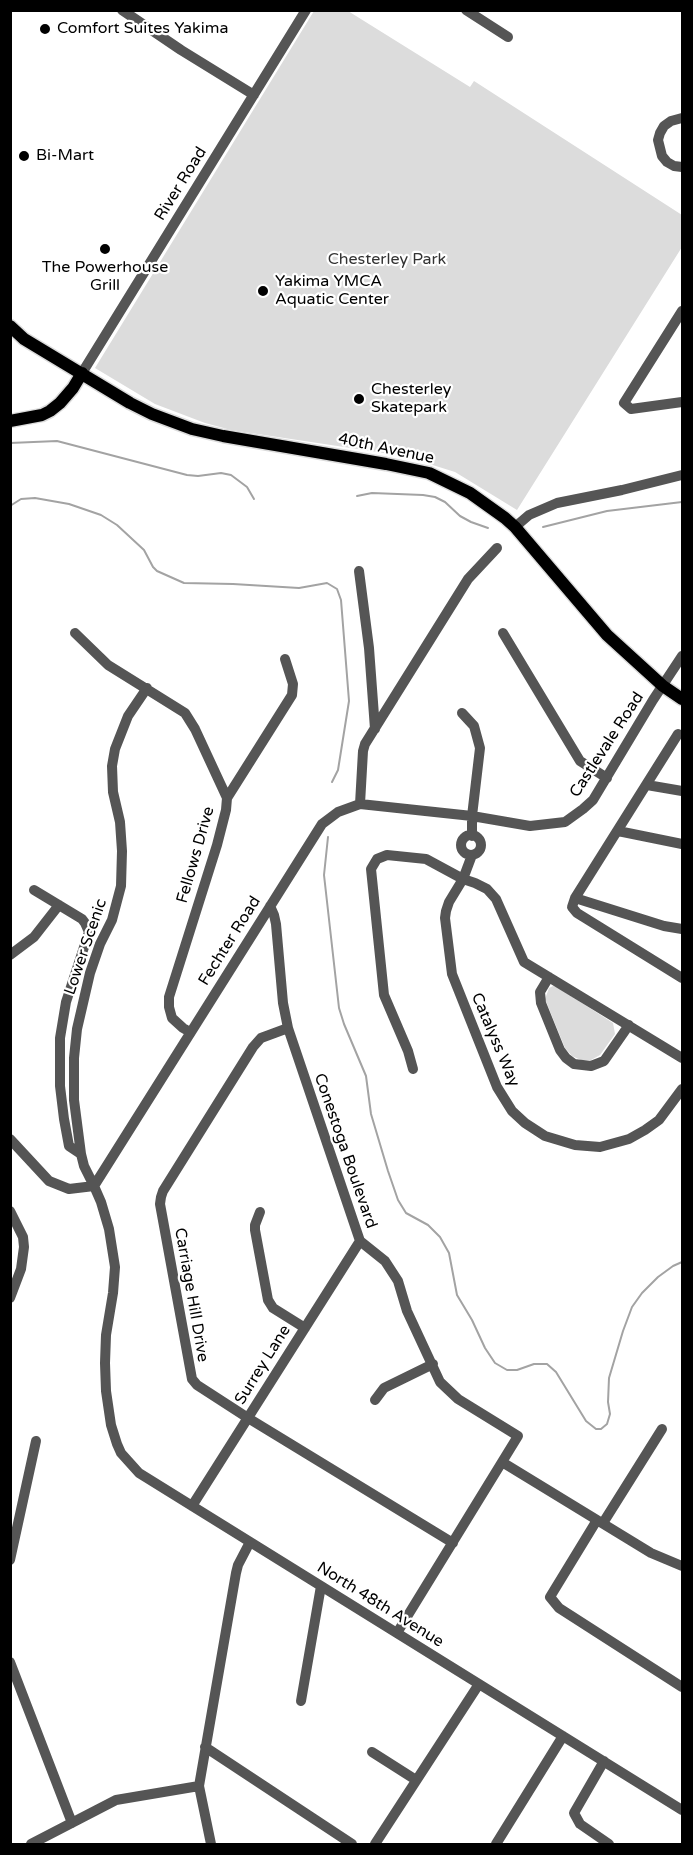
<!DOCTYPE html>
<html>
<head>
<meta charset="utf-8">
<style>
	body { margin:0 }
	#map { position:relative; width:693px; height:1855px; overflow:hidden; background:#fff; font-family:"Varela Round",sans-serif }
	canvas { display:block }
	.frame { position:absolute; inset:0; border:12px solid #000; pointer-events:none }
</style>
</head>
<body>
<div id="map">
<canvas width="693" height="1855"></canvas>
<div class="frame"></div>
</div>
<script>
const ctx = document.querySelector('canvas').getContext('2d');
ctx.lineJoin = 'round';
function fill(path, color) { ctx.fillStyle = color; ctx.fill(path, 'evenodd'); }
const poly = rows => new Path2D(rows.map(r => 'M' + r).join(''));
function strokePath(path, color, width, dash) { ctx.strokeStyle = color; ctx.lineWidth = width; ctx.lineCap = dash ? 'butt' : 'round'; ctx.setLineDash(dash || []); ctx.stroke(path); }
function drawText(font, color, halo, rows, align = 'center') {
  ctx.font = font + ' "Varela Round",sans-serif'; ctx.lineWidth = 4.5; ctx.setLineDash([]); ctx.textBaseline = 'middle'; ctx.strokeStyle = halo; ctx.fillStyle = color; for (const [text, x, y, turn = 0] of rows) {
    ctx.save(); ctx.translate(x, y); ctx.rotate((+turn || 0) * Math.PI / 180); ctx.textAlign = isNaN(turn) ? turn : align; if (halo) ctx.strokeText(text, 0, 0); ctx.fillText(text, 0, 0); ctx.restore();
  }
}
const green = poly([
	[314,11,348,11,470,87,474,81,682,215,682,247,517,510,455,472,404,456,231,430,205,423,155,404,95,368],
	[553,986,557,987,613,1023,615,1034,600,1055,591,1060,581,1060,572,1056,565,1048,545,999,549,988]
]);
const stream = poly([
	[10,443,57,441,187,475,198,476,221,473,231,475,247,487,254,499],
	[357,496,372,493,423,495,435,497,445,502,460,516,471,522,488,528],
	[10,506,21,499,35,498,69,504,101,515,117,525,144,550,153,567,157,571,184,583,233,584,299,588,327,583,337,589,341,600,349,701,338,770,332,782],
	[543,527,607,511,682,502],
	[328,837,324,875,339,1008,344,1024,366,1076,371,1114,388,1171,398,1200,406,1213,428,1225,440,1237,449,1253,457,1295,472,1320,485,1348,495,1363,507,1370,517,1370,534,1364,547,1364,556,1372,586,1421,596,1429,601,1429,607,1424,610,1414,608,1402,609,1378,623,1331,632,1307,642,1293,658,1277,673,1266,682,1262]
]);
const minor = poly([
	[122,10,181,50,254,95],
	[466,10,508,37],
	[682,118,671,121,664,126,660,133,658,140,662,156,667,162,674,166,682,167],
	[682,311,624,403,631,409,682,402],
	[82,373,306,10],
	[515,527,529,515,557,503,622,490,682,475],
	[359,571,369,648,375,729],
	[75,633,108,665,185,713,195,729,227,798,226,810,217,845,169,997,169,1007,172,1018,183,1028,190,1032],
	[503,633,580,761,607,778],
	[682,656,653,700,593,800,583,809,565,822,530,826,472,816,360,804,338,812,322,824,94,1186,101,1202,109,1229,115,1267,113,1293,106,1335,105,1363,106,1391,111,1425,117,1444,121,1453,139,1473,682,1810],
	[462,713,474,726,480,748,472,816,472,836],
	[678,734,575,898,572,907,577,913,682,978],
	[647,785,682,791],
	[227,798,292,695,293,684,285,659],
	[360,804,363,751,365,744,468,579,497,548],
	[618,831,682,844],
	'461 845a10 10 0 1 1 20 0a10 10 0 1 1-20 0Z',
	[472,855,463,879,449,902,446,911,445,918,452,974,497,1087,512,1111,525,1123,545,1136,575,1145,600,1147,629,1139,645,1130,659,1120,682,1089],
	[34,890,82,919,85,923,89,932,66,1002,60,1038,60,1086,64,1119,69,1146,81,1154],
	[575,898,664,926,682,929],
	[270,906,274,915,276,924,283,1003,288,1028,360,1241,385,1261,398,1281,407,1311,440,1382,458,1399,518,1436,397,1633],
	[10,955,34,937,59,905],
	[549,977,540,992,541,1003,560,1050,566,1058,574,1064,591,1066,604,1061,629,1025],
	[288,1028,261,1038,253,1047,163,1191,161,1197,160,1204,192,1379,197,1385,248,1418,453,1543],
	[413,1069,408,1051,384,995,371,869,377,859,387,855,426,859,463,879,475,883,487,889,496,899,524,962,682,1058],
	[10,1139,49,1181,69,1189,94,1186,84,1166,81,1154,74,1100,74,1058,77,1029,90,973,100,944,112,920,121,886,122,851,120,822,113,792,112,766,115,749,128,716,147,688],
	[10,1211,23,1237,24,1247,21,1269,10,1298],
	[260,1212,255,1225,255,1230,268,1300,273,1308,305,1328],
	[375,1400,384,1388,433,1364],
	[502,1462,651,1553,682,1566],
	[192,1506,360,1241],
	[597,1520,550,1597,559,1608,682,1687],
	[603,1523,662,1429],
	[10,1560,36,1441],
	[10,1662,72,1823],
	[301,1701,321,1586],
	[205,1747,352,1844],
	[372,1752,416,1780],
	[604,1761,574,1813,580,1824,609,1844],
	[31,1844,116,1800,199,1786],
	[211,1844,199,1786,236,1573,238,1565,250,1542],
	[375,1844,479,1684],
	[496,1844,563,1736]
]);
const major = poly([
	[10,326,24,339,130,403,152,414,192,429,223,436,386,464,429,473,470,493,505,518,515,527,607,635,663,686,682,699],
	[10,421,42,415,50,411,60,403,73,388,82,373]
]);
const markers = [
	[45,29,6,"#000"],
	[24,156,6,"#000"],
	[105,249,6,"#000"],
	[263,291,6,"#000"],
	[359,399,6,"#000"]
];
const poiNames = [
	["Comfort Suites Yakima",57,29],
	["Bi-Mart",36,156],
	["The Powerhouse",105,268,"center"],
	["Grill",105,286,"center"],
	["Yakima YMCA",275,282],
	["Aquatic Center",275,300],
	["Chesterley",371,390],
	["Skatepark",371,408]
];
const streetNames = [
	["River Road",181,184,-58],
	["40th Avenue",386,449,12],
	["Castlevale Road",607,745,-57],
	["Fellows Drive",196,855,-74],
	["Fechter Road",230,941,-58],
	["Lower Scenic",86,947,-71],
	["Catalyss Way",495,1040,67],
	["Conestoga Boulevard",345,1151,71],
	["Carriage Hill Drive",191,1295,80],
	["Surrey Lane",263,1365,-58],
	["North 48th Avenue",380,1605,32]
];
const parkNames = [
	["Chesterley Park",387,260]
];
fill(green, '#dcdcdc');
strokePath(stream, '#a3a3a3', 2);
strokePath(major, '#dbdbdb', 15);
strokePath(minor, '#555', 10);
strokePath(major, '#000', 12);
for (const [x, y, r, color] of markers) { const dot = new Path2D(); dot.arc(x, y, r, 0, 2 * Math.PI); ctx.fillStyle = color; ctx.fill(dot); strokePath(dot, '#fff', 2); }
drawText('16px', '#000', '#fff', poiNames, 'left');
drawText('16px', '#000', '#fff', streetNames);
drawText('16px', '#333', '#fff', parkNames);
</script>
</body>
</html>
